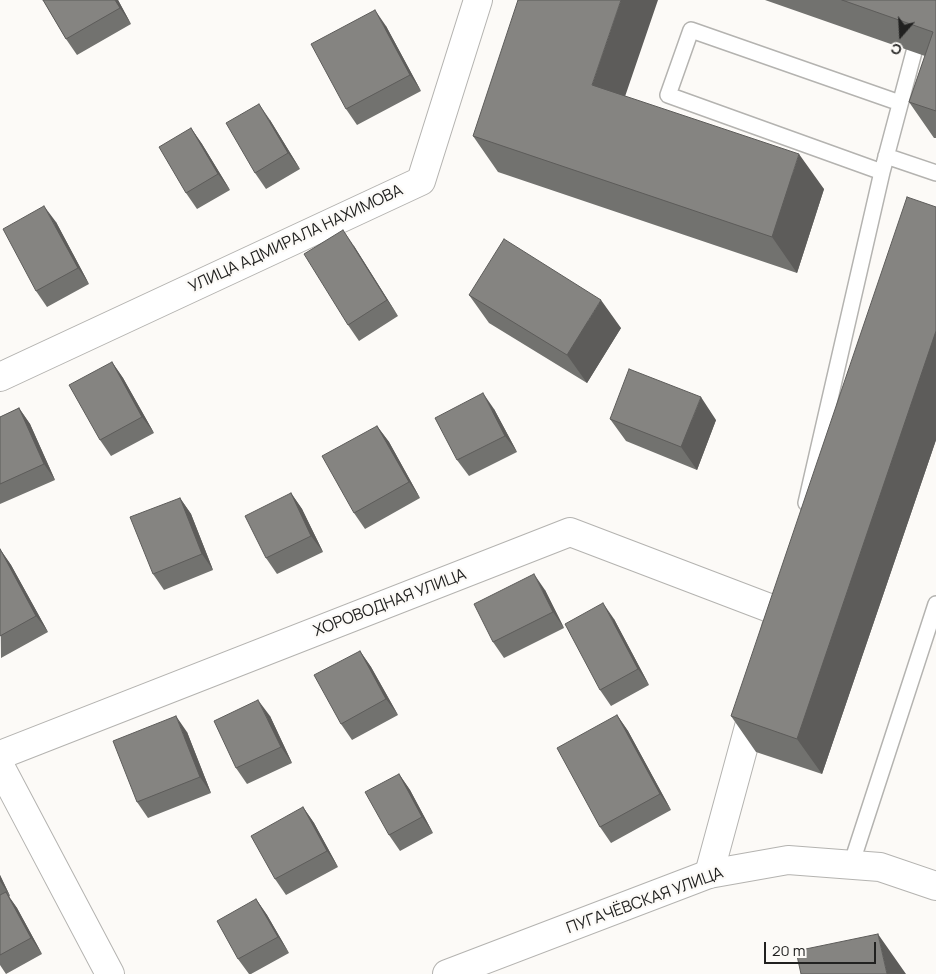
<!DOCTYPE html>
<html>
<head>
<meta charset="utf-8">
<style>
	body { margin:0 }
	#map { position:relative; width:936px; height:974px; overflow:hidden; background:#fcfaf7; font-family:Manrope,sans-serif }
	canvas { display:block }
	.north { position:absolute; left:876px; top:10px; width:50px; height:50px; -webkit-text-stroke:4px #fcfaf7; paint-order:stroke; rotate:199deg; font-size:14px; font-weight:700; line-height:20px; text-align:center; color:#212120 }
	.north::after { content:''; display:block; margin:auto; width:18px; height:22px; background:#212120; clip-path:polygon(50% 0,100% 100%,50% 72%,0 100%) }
	.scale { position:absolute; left:764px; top:942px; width:112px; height:22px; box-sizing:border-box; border:2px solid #212120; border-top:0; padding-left:6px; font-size:15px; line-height:18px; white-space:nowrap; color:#212120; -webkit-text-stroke:4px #fcfaf7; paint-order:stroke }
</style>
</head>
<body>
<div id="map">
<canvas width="936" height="974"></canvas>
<div class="north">С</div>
<div class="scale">20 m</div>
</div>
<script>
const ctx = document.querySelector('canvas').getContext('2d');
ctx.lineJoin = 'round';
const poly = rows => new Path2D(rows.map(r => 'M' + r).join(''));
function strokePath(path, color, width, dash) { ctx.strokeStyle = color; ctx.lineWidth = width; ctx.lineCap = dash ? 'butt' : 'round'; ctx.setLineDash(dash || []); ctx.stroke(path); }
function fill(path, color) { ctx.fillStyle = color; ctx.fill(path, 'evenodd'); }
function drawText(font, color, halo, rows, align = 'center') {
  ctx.font = font + ' Manrope,sans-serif'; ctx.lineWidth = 4.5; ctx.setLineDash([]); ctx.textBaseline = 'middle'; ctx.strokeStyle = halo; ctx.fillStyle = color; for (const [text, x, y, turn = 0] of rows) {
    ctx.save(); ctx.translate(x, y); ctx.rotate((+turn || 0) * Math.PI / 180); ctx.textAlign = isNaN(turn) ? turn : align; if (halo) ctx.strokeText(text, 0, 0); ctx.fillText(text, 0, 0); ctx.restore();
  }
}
const service = poly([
	[886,156,936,173],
	[882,172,668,95,691,30,900,103],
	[806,503,882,172,914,52],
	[851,865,936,604]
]);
const minor = poly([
	[0,377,421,181,478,0],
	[0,755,570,532,780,612,774,636],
	[0,766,110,974],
	[709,874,756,701]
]);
const tertiary = poly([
	[447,974,709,874,788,860,880,867,936,886]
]);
const wall = poly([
	[43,0,118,0,131,24,77,55,66,39],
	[765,0,936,0,936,138,934,138,909,102,925,56],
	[386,26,421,91,357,125,346,109],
	[625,96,824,189,797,273,498,172,473,136],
	[270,120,300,169,266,189,255,173],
	[191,128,202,144,230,190,197,209,186,193],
	[936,207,936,440,822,774,756,752,731,716],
	[56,222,89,284,47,307,36,291],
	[354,246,398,316,359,341,348,325],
	[469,295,621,328,587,383,489,323],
	[112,362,123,378,154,433,111,456,100,440],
	[19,408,30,424,55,480,0,504,0,417],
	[494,409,517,452,469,476,457,460],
	[610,419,716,420,697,470,626,441],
	[377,426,389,442,420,498,365,529,354,513],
	[291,493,302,509,323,552,277,574,266,558],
	[180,498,191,514,213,570,164,590,153,574],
	[0,549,11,565,48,632,1,658],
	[545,590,564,628,504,658,493,642],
	[614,619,649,685,611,706,600,690],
	[360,651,371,667,398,715,352,740,341,724],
	[617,715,628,731,671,810,611,843,600,827],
	[270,716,292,763,247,784,236,768],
	[187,732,211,793,148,818,137,802],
	[399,774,410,790,433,833,400,851,389,835],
	[303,807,314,823,338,867,286,895,275,879],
	[0,875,10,896,9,897,17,908,42,954,6,974,0,965],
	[256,899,267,915,289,953,251,974,249,974,238,959]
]);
const shadedWall = poly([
	[115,0,118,0,131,24,120,8],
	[621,0,658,0,617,120,592,85],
	[375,10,386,26,421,91,410,75],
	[259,104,270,120,300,169,288,153],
	[191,128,202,144,230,190,218,174],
	[799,154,824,189,797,273,772,237],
	[44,206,56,222,89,284,78,268],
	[343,230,354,246,398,316,387,300],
	[601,300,621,328,587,383,567,355],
	[936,331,936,440,822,774,797,739],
	[112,362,123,378,154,433,142,417],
	[483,393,494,409,517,452,505,436],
	[701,397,716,420,697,470,681,447],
	[19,408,30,424,55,480,44,464],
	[377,426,389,442,420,498,409,482],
	[291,493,302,509,323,552,311,536],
	[180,498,191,514,213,570,202,554],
	[0,549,11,565,48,632,36,616],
	[534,574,545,590,564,628,553,612],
	[603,603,614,619,649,685,638,669],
	[360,651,371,667,398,715,386,699],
	[258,700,270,716,292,763,281,747],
	[617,715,628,731,671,810,660,794],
	[176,716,187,732,211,793,200,777],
	[399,774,410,790,433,833,422,817],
	[303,807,314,823,338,867,327,851],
	[0,875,10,896,0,881],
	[6,892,17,908,42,954,31,938],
	[256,899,267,915,289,953,278,937],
	[878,934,906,974,887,974]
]);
const building = poly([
	[43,0,115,0,120,8,66,39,43,0],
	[518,0,621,0,592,85,799,154,772,237,473,136,518,0],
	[842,0,936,0,936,111,909,102,933,32,842,0],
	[375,10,410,75,346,109,311,44,375,10],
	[259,104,288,153,255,173,226,123,259,104],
	[191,128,218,174,186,193,159,147,191,128],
	[907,197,936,207,936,331,797,739,731,716,907,197],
	[44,206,78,268,36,291,3,229,44,206],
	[343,230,387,300,348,325,304,254,343,230],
	[504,239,601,300,567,355,469,295,504,239],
	[112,362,142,417,100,440,69,385,112,362],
	[629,369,701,397,681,447,610,419,629,369],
	[483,393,505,436,457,460,435,418,483,393],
	[19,408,44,464,0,484,0,417,19,408],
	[377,426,409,482,354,513,322,456,377,426],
	[291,493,311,536,266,558,245,516,291,493],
	[180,498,202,554,153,574,130,517,180,498],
	[0,549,36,616,0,636,0,549],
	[534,574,553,612,493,642,474,604,534,574],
	[603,603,638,669,600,690,565,624,603,603],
	[360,651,386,699,341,724,314,675,360,651],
	[258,700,281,747,236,768,214,721,258,700],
	[617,715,660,794,600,827,557,748,617,715],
	[176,716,200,777,137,802,113,741,176,716],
	[399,774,422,817,389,835,365,792,399,774],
	[303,807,327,851,275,879,251,836,303,807],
	[6,892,31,938,0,955,0,895,6,892],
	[256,899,278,937,238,959,217,921,256,899],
	[878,934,887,974,801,974,796,951,878,934]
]);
const streetNames = [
	["УЛИЦА АДМИРАЛА НАХИМОВА",296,239,-25],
	["ХОРОВОДНАЯ УЛИЦА",390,603,-21],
	["ПУГАЧЁВСКАЯ УЛИЦА",645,901,-20]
];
strokePath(service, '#b4b3b0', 18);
strokePath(minor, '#b4b3b0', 30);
strokePath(tertiary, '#b4b3b0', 30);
strokePath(service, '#fff', 15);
strokePath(minor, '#fff', 28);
strokePath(tertiary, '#fff', 28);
fill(wall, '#72726f');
fill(shadedWall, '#5d5c5a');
fill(building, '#858481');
strokePath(building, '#5d5c5a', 1);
drawText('16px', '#212120', '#fcfaf7', streetNames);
</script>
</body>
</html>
